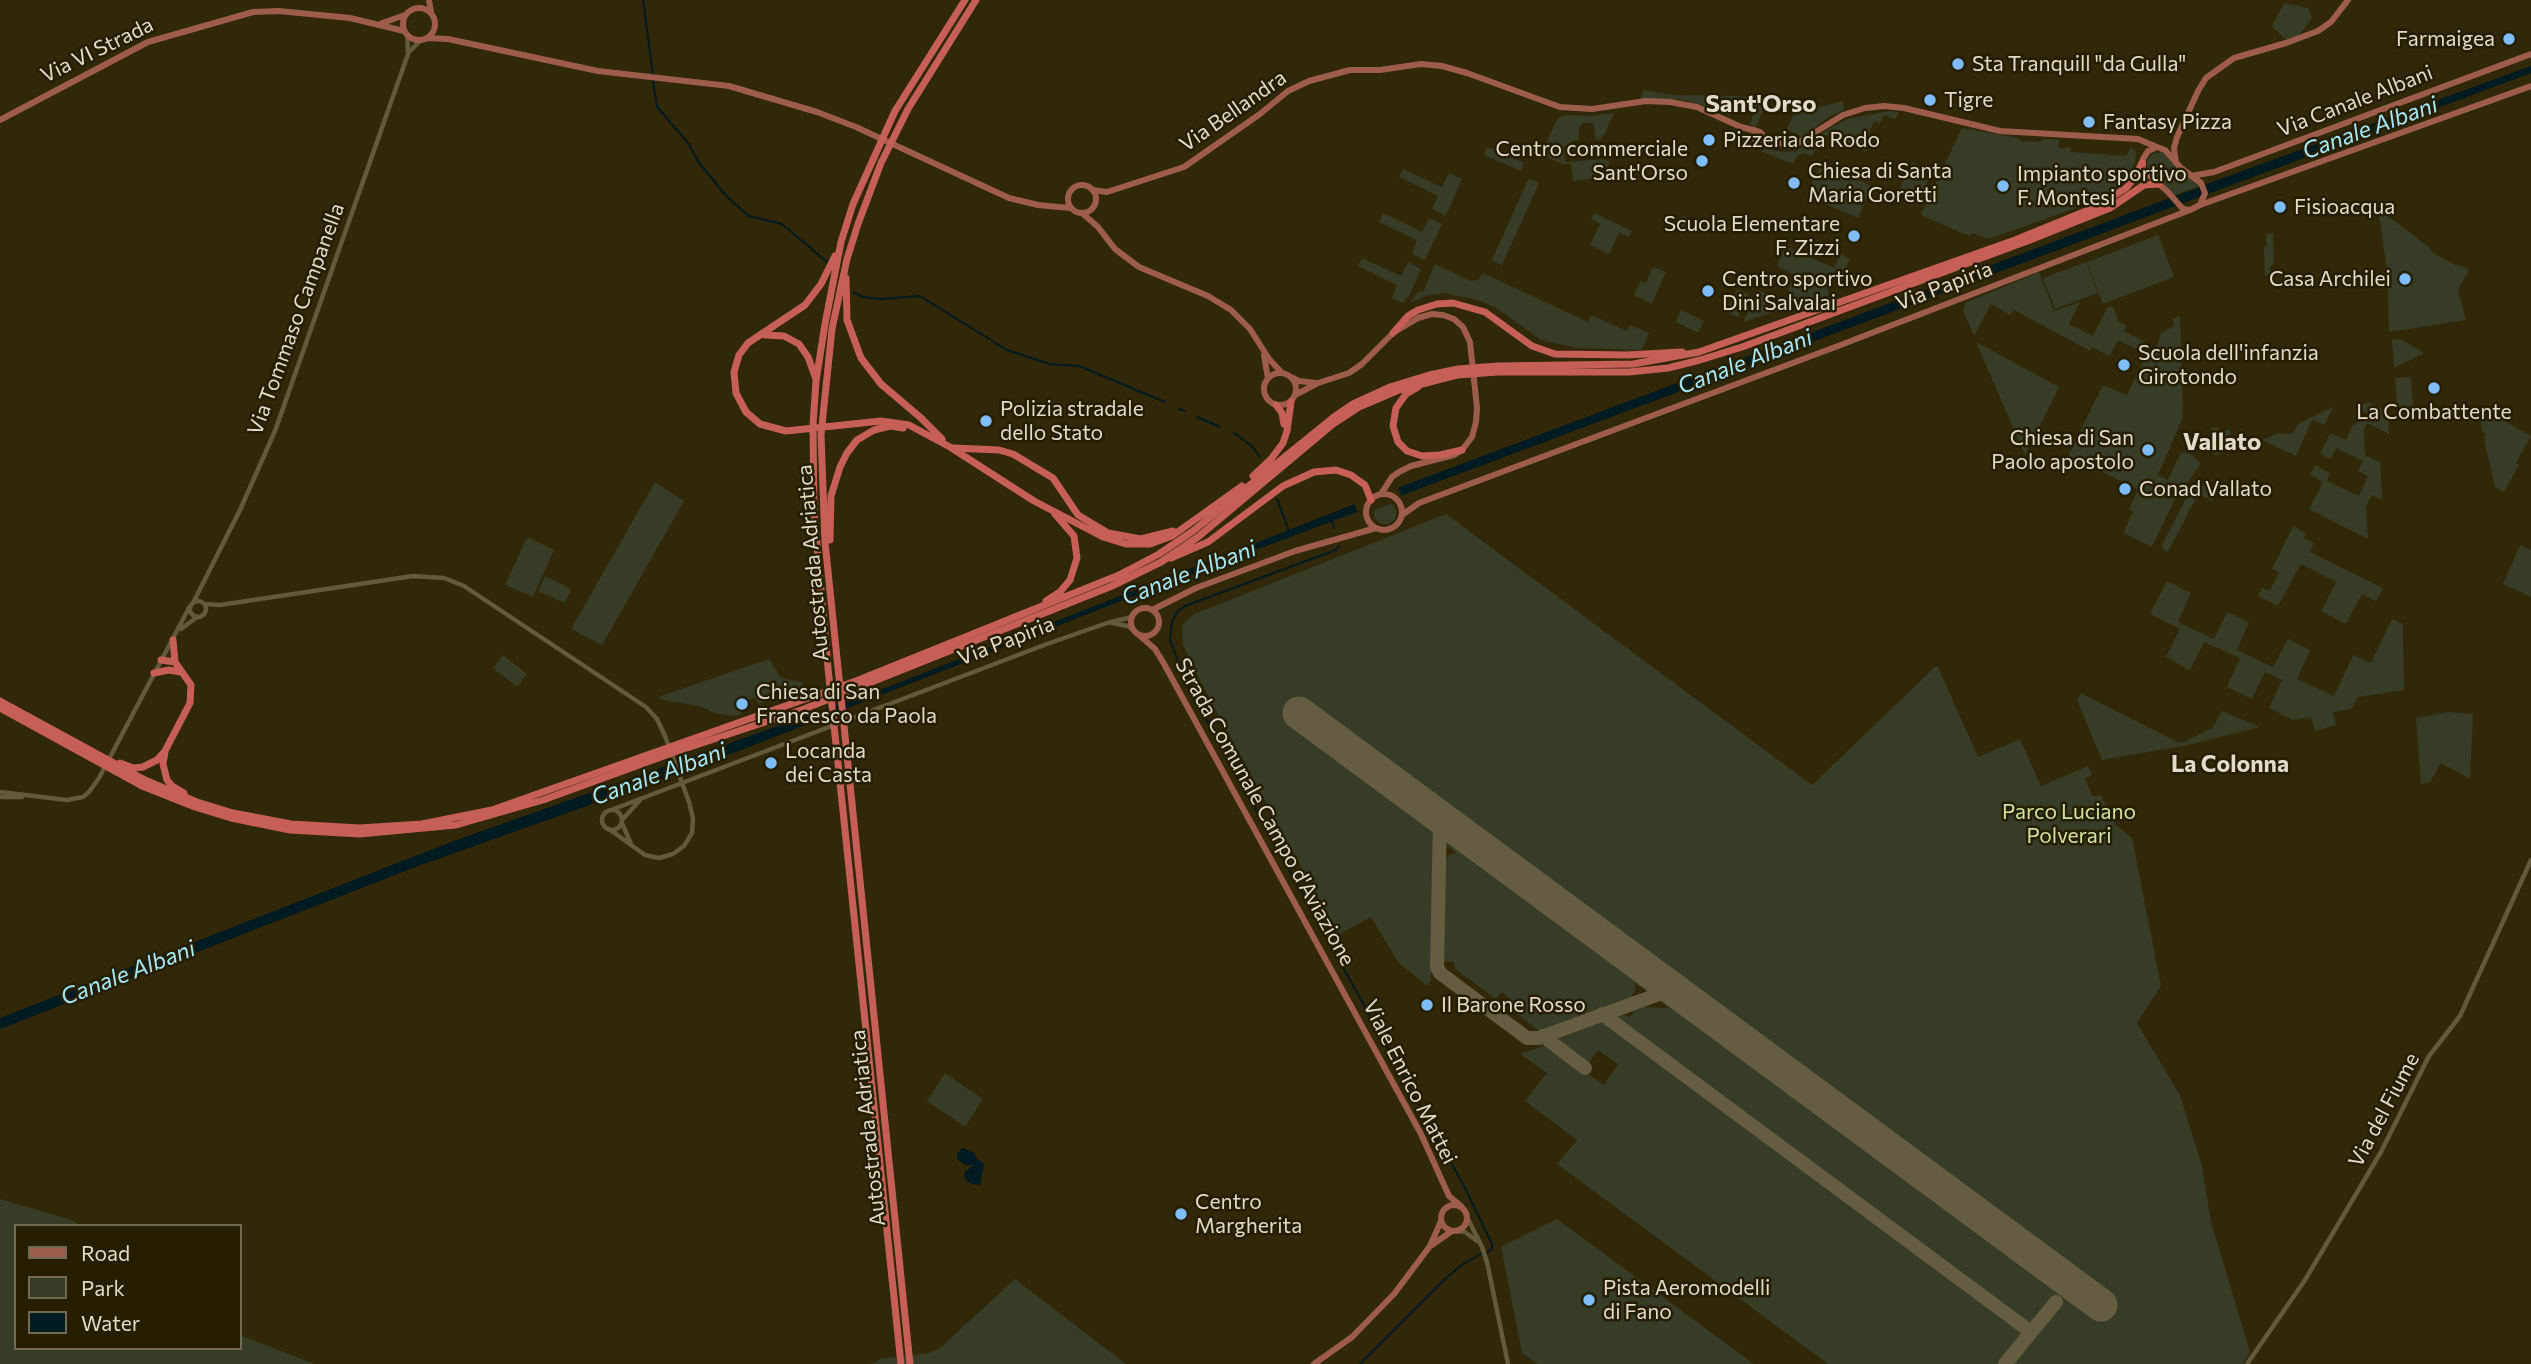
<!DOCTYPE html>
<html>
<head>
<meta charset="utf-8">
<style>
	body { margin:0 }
	#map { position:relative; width:2531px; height:1364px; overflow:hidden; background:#302809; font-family:Commissioner,sans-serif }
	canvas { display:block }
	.legend { position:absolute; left:14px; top:1224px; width:228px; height:126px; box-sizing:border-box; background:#261e01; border:2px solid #706a51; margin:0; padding:9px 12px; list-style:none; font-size:21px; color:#e0dbca }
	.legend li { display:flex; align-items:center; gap:14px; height:35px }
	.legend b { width:35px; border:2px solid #706a51 }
</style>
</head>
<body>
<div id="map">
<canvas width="2531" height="1364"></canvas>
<ul class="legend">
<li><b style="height:9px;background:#9e5d4a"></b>Road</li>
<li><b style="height:19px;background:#363c25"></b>Park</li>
<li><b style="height:19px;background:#001b21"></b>Water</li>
</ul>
</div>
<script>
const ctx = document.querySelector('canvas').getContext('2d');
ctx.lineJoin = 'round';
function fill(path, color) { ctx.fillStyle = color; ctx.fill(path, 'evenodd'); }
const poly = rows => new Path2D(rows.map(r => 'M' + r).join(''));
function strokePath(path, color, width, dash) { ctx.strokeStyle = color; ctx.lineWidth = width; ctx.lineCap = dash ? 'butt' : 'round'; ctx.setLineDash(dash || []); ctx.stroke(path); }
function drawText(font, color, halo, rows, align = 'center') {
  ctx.font = font + ' Commissioner,sans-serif'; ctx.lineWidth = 5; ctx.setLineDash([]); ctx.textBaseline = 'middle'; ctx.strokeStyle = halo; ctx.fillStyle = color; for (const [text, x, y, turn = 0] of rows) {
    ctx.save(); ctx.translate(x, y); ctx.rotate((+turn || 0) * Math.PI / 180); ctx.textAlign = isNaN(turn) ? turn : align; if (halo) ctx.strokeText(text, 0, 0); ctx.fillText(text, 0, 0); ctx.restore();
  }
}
const green = poly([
	[2284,3,2308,8,2312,18,2298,37,2286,40,2272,26],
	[1643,90,1673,95,1739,96,1762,99,1766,104,1756,127,1750,125,1755,108,1737,100,1730,116,1698,104,1678,99,1640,99],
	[1843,101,1844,110,1830,116,1802,137,1787,129,1794,113],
	[1889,111,1899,112,1895,119,1884,115,1880,123,1874,121,1868,137,1872,139,1866,152,1828,135,1822,137,1812,156,1802,153,1797,156,1793,164,1761,151,1765,148,1782,152,1796,151,1832,127,1848,119],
	[1614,113,1605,134,1599,140,1596,140,1593,123,1583,123,1579,128,1579,140,1572,141,1572,146,1564,147,1565,162,1603,159,1610,162,1604,177,1573,181,1571,164,1563,164,1541,155,1557,119,1564,115,1590,116],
	[1962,128,2019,138,2021,141,2040,142,2043,139,2059,140,2059,149,2070,147,2071,152,2126,156,2131,147,2136,152,2135,163,2122,184,2098,200,1989,239,1973,233,1969,236,1923,216,1921,214],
	[1487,147,1524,163,1521,171,1484,155],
	[2162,152,2168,155,2200,186,2175,195,2152,175,2147,169,2147,160,2154,153],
	[1912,162,1932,171,1919,203,1898,193],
	[1821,163,1872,186,1858,218,1807,196],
	[1403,169,1442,187,1449,173,1462,179,1446,216,1432,209,1438,196,1399,177],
	[1530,179,1539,183,1502,265,1492,261,1490,264,1528,180],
	[2378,209,2429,247,2433,253,2455,265,2462,266,2469,270,2458,290,2466,320,2389,332,2387,270],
	[1383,213,1422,232,1429,218,1442,224,1425,260,1412,254,1417,240,1379,222],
	[1594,213,1632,231,1629,237,1619,233,1609,254,1590,245,1600,224,1591,219],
	[1683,216,1698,223,1693,235,1666,223],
	[2273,233,2274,265,2270,266,2271,275,2265,276,2264,247,2267,247,2266,234],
	[2158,235,2174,277,2103,304,2087,262],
	[1785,246,1834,268,1841,254,1850,259,1846,267,1830,281,1827,288,1829,295,1743,322,1759,290,1785,304,1791,302,1794,297,1788,289,1795,275,1777,266],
	[1362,258,1401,276,1408,262,1421,269,1409,296,1402,303,1392,298,1397,285,1358,266],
	[2086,262,2098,293,2055,309,2043,278],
	[1435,264,1471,281,1478,280,1483,273,1588,322,1591,315,1627,331,1630,325,1649,333,1642,350,1577,348,1541,340,1495,307,1478,300,1444,293,1425,296,1410,303,1419,291,1423,292],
	[1653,267,1666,272,1652,304,1634,295,1640,281,1646,283],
	[2039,272,2054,311,2080,302,2069,324,2093,336,2107,308,2113,306,2119,322,2127,326,2124,331,2145,342,2140,351,2118,340,2110,356,2092,347,2090,351,2014,310,2010,315,1991,304,1974,336,1963,311,1965,303],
	[1737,289,1748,294,1738,317,1726,312],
	[1681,310,1704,321,1698,333,1676,322],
	[2180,316,2183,417,2158,475,2168,480,2181,452,2192,454,2201,464,2174,501,2152,547,2123,533,2133,512,2129,509,2138,489,2068,456,2103,385,2127,395,2147,354,2154,356,2161,333,2175,326,2172,319],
	[2401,339,2424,353,2394,368,2392,340],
	[1976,342,2059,387,2025,455],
	[2411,377,2413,406,2397,407,2395,378],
	[2368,402,2388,412,2389,434,2367,423,2364,429,2365,455,2380,462,2382,500,2372,495,2366,506,2368,539,2309,509,2323,482,2310,475,2315,465,2330,473,2327,481,2359,496,2368,476,2358,471,2363,461,2336,448,2331,459,2320,454,2330,433,2346,440,2352,426,2369,414,2355,407],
	[2333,407,2324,425,2312,420,2296,456,2262,440,2279,433,2289,434,2294,432,2298,424],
	[2479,409,2487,414,2488,412,2531,436,2516,463,2519,465,2504,492,2495,487,2484,439,2486,434,2482,431],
	[2218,427,2220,432,2229,429,2234,442,2231,441,2226,444,2226,451,2216,455,2213,454,2211,448,2211,428],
	[655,482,684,501,602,645,571,629],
	[2206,485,2218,489,2212,501,2198,494,2168,552,2163,550,2162,545,2186,498,2195,488],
	'1374 513a11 11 0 1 1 22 0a11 11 0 1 1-22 0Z',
	[1446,514,1812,785,1937,665,1978,757,2020,739,2041,786,2088,766,2092,775,2085,779,2093,797,2101,795,2115,824,2132,838,2161,986,2137,1023,2180,1095,2202,1166,2211,1222,2250,1352,2243,1364,1828,1364,1557,1164,1577,1140,1525,1101,1547,1073,1520,1054,1545,1045,1604,1085,1618,1064,1598,1050,1585,1068,1551,1042,1622,1014,1630,1017,1633,1014,1633,1009,1639,1007,1669,1008,1635,983,1635,991,1631,997,1539,1031,1504,1004,1509,998,1502,992,1496,999,1455,969,1454,962,1443,961,1444,862,1449,855,1456,853,1433,835,1431,980,1427,986,1398,962,1371,917,1338,935,1198,677,1183,645,1182,626,1192,615],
	[2293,526,2306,533,2304,538,2314,543,2310,552,2383,588,2376,601,2362,594,2346,624,2321,611,2336,582,2301,564,2278,606,2258,596,2262,588,2270,591,2279,572,2272,569],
	[527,537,554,550,533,597,505,585],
	[2520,545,2531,550,2531,597,2503,584],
	[545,576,571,589,565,603,538,591],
	[2167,581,2191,593,2178,622,2214,639,2227,612,2249,622,2237,650,2273,667,2288,639,2310,650,2297,679,2334,696,2353,655,2371,663,2392,619,2403,624,2404,690,2358,697,2351,709,2333,712,2336,725,2315,731,2311,717,2293,720,2269,708,2282,680,2265,672,2252,699,2227,687,2240,658,2204,642,2190,670,2166,657,2180,629,2150,614],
	[503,655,527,674,517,687,493,668],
	[769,659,781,678,802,682,804,687,799,689,797,686,773,694,774,699,758,704,756,698,745,701,744,699,738,700,742,714,733,716,714,713,699,706,663,700,658,697],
	[2081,693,2177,742,2184,742,2212,728,2222,711,2260,727,2188,745,2102,760,2077,700],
	[2448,712,2473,714,2470,779,2441,763,2430,782,2421,784,2416,718],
	[945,1073,983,1099,965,1127,927,1101],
	[0,1199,72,1220,81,1226,16,1226,16,1348,240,1348,240,1335,315,1364,0,1364],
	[1557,1219,1754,1364,1538,1364,1522,1353,1501,1247],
	[1015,1279,1126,1364,871,1364,880,1359,929,1353,940,1348]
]);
const water = poly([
	[2531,66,2531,73,1234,558,1168,584,1163,588,1157,588,1121,601,713,761,418,866,0,1029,0,1018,454,841,888,687,1355,504,2226,177],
	[962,1148,975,1153,976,1158,984,1164,980,1185,972,1184,966,1181,964,1173,973,1165,965,1165,957,1159,957,1154]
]);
const pier = poly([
	[1397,485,1403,499,1359,516,1353,501]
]);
const stream = poly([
	[643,0,653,75],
	[653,81,657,107,688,143,699,163,728,198,749,216,782,224,827,262],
	[853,292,863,297,881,299,920,296,1007,350,1050,364,1079,366,1165,402],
	[1179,409,1185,411],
	[1197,417,1220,427],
	[1234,433,1252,446,1260,457],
	[1277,499,1289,531],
	[1332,522,1334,528],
	[1339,546,1336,550,1185,606,1177,612,1172,622,1170,640,1189,689,1464,1186,1492,1244,1492,1248,1487,1253],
	[1360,1364,1445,1279,1463,1264,1481,1254]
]);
const taxiway = poly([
	[1440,817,1437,967,1440,973,1527,1038,1539,1038,1673,989],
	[1602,1014,2031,1332],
	[1543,1036,1585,1068],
	[2005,1364,2056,1302]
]);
const runway = poly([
	[1299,713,2101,1305]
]);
const minor = poly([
	[408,53,421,40],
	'190 609a8 8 0 1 1 16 0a8 8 0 1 1-16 0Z',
	[194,601,240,510,275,431,408,54,407,35],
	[204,604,220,605,413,576,444,578,464,586,646,707,657,719,665,736,689,802,693,818,692,833,684,846,673,854,659,858,645,855,609,829],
	[1112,623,1128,626,1134,631],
	[181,629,197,617],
	[0,792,67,800,83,797,89,792,99,778,190,606],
	[0,797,22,797],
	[611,810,1047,644,1107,623,1132,617],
	'602 820a10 10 0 1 1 20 0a10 10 0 1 1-20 0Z',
	[623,819,640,800],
	[622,823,631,844],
	[1467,1217,1482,1247,1487,1262,1508,1364],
	[1456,1231,1465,1232,1477,1241],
	[2247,1364,2305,1280,2381,1152,2429,1056,2460,1016,2531,860]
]);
const major = poly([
	[429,0,431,12],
	'403 24a16 16 0 1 1 32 0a16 16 0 1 1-32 0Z',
	[382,23,405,15],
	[427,38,448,39,598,71,729,86,817,112,856,127,1009,198,1038,205,1070,208],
	[0,120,148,42,253,12,279,11,350,18,404,31],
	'1753.5 136a4.5 4.5 0 1 1 9 0a4.5 4.5 0 1 1-9 0Z',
	[1760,140,1784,144,1798,143,1843,115,1865,108,1884,106,1904,108,2000,131,2138,139,2157,147],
	[2157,147,2165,150,2181,168,2201,183,2205,193,2200,205,2190,210,2183,209,2167,191,2146,173,2143,169,2143,159,2148,151,2157,147],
	[2176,163,2174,148,2177,137,2198,91,2206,78,2234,58,2286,43,2318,31,2331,22,2348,0],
	[2191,176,2214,172,2531,54],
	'1068 199a14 14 0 1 1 28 0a14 14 0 1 1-28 0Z',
	[1092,190,1107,192,1184,167,1260,114,1288,91,1309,81,1350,70,1380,70,1421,64,1442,66,1467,73,1560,107,1592,109,1646,101,1670,102,1697,107,1741,127,1757,131],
	[2200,205,2531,86],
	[1082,213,1098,227,1115,249,1139,267,1208,296,1231,310,1250,329,1269,359,1282,373],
	[1264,355,1268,379],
	'1264 389a16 16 0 1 1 32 0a16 16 0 1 1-32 0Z',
	[1293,378,1299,381,1316,383],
	[1295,395,1318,383,1349,373,1362,364,1393,333,1418,318,1432,314,1443,315,1454,319,1463,327,1470,342,1477,408,1476,422,1472,437,1462,450,1454,455,1411,466,1399,472,1392,477,1381,494],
	'1366 512a18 18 0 1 1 36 0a18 18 0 1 1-36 0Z',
	[1402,515,1419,503,1838,346,2190,210],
	'1131 622a14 14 0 1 1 28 0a14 14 0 1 1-28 0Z',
	[1152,610,1196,588,1295,551,1376,528],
	[1139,635,1155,649,1163,662,1421,1134,1449,1196,1461,1206],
	'1441 1218a13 13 0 1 1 26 0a13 13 0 1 1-26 0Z',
	[1432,1245,1452,1231],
	[1314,1364,1352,1337,1394,1294,1430,1246,1441,1221]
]);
const highway = poly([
	[835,256,821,284,805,305,748,343,739,355,734,372,736,393,746,412,760,424,786,431,881,421,909,425,950,447,1034,501,1103,537,1126,544,1150,544,1172,536,1242,486],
	[846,278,847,320,861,358,881,384,921,418,942,439],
	[1393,333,1408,316,1418,310,1437,304,1453,303,1485,312,1532,346,1555,354,1627,355,1682,352],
	[765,335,784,336,799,344,808,357,816,379],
	[1418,387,1406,394,1396,408,1393,426,1398,442,1407,451,1422,456,1440,455,1462,450],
	[1276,405,1282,413,1284,424],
	[953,448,999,450,1013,454,1053,478,1078,515,1108,533,1141,539,1173,531],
	[1253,476,1271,459,1283,443,1287,431,1291,402],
	[830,540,831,496,840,467,847,453,857,440,874,430,890,426,903,428],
	[1171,558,1208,542,1283,486,1314,472,1336,470,1351,475,1365,485,1371,500],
	[1046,601,1060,592,1070,580,1077,558,1074,536,1055,514],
	[161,660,175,662],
	[154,673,169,670,181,672],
	[0,701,145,780,197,802,233,813,291,824,360,828,422,824,492,810,856,681,1119,575,1159,554,1193,531,1334,417,1353,404,1390,387,1429,375,1458,369,1498,366,1633,364,1699,352,2015,240,2096,207,2126,188,2135,177,2142,163],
	[0,708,142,786,195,807,231,818,290,830,360,834,456,825,543,800,672,753,804,709,1112,586,1161,562,1198,537,1333,424,1359,407,1399,390,1457,375,1498,372,1629,372,1668,368,1700,360,1742,347,2030,240,2110,208,2144,185,2159,184],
	[165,752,163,764,167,780,172,786,184,793],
	[120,763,133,768,143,767,157,760,165,751,190,703,191,685,175,662,173,640],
	[901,1364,828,668,814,513,813,425,816,381,825,324,841,242,853,204,895,111,965,0],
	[910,1364,825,542,821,435,832,329,847,259,858,224,881,163,908,109,976,0]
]);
const markers = [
	[2509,39,7,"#7fbdfa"],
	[1958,64,7,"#7fbdfa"],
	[1930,100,7,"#7fbdfa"],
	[2089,122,7,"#7fbdfa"],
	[1709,140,7,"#7fbdfa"],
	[1702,161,7,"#7fbdfa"],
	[1794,183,7,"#7fbdfa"],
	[2003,186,7,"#7fbdfa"],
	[2280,207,7,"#7fbdfa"],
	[1854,236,7,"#7fbdfa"],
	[2405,279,7,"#7fbdfa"],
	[1708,291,7,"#7fbdfa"],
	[2124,365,7,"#7fbdfa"],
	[2434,388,7,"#7fbdfa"],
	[986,421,7,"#7fbdfa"],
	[2148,450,7,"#7fbdfa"],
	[2125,489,7,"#7fbdfa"],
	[742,704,7,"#7fbdfa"],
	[771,763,7,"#7fbdfa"],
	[1427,1005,7,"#7fbdfa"],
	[1181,1214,7,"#7fbdfa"],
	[1589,1300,7,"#7fbdfa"]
];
const poiNames = [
	["Farmaigea",2495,39,"right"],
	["Sta Tranquill \"da Gulla\"",1972,64],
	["Tigre",1944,100],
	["Fantasy Pizza",2103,122],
	["Pizzeria da Rodo",1723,140],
	["Centro commerciale",1688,149,"right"],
	["Sant'Orso",1688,173,"right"],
	["Chiesa di Santa",1808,171],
	["Maria Goretti",1808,195],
	["Impianto sportivo",2017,174],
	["F. Montesi",2017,198],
	["Fisioacqua",2294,207],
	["Scuola Elementare",1840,224,"right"],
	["F. Zizzi",1840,248,"right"],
	["Centro sportivo",1722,279],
	["Dini Salvalai",1722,303],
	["Casa Archilei",2391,279,"right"],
	["Scuola dell'infanzia",2138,353],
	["Girotondo",2138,377],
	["Polizia stradale",1000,409],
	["dello Stato",1000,433],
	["La Combattente",2434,412,"center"],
	["Chiesa di San",2134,438,"right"],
	["Paolo apostolo",2134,462,"right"],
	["Conad Vallato",2139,489],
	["Chiesa di San",756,692],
	["Francesco da Paola",756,716],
	["Locanda",785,751],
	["dei Casta",785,775],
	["Il Barone Rosso",1441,1005],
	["Centro",1195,1202],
	["Margherita",1195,1226],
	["Pista Aeromodelli",1603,1288],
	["di Fano",1603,1312]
];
const streetNames = [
	["Via VI Strada",97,50,-26],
	["Via Canale Albani",2355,101,-21],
	["Via Bellandra",1233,111,-35],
	["Via Papiria",1944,286,-21],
	["Via Tommaso Campanella",296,319,-70],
	["Autostrada Adriatica",813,563,-95],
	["Via Papiria",1006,641,-21],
	["Strada Comunale Campo d'Aviazione",1265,812,61],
	["Viale Enrico Mattei",1410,1082,63],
	["Via del Fiume",2384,1110,-62],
	["Autostrada Adriatica",868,1128,-96]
];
const parkNames = [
	["Parco Luciano",2069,812],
	["Polverari",2069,836]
];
const waterNames = [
	["Canale Albani",2370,128,-20],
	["Canale Albani",1745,362,-21],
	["Canale Albani",1189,573,-21],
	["Canale Albani",659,774,-20],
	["Canale Albani",128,973,-21]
];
const neighbourhoodNames = [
	["La Colonna",2230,764]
];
const quarterNames = [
	["Sant'Orso",1761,104],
	["Vallato",2222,442]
];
fill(green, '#363c25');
fill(water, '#001b21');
fill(pier, '#302809');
strokePath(stream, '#001b21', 2);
strokePath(taxiway, '#645d42', 14);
strokePath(runway, '#645d42', 33);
strokePath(minor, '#625a3a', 4.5);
strokePath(major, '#9e5d4a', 6);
strokePath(highway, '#c65f55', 7);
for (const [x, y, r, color] of markers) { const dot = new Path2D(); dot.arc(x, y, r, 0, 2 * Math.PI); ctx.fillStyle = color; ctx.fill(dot); strokePath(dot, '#261e01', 2.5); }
drawText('21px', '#e0dbca', '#261e01', poiNames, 'left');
drawText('21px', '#e0dbca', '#261e01', streetNames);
drawText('21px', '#d2e4a1', '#261e01', parkNames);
drawText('italic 23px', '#a4e9f9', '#261e01', waterNames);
drawText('bold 23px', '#e0dbca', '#261e01', neighbourhoodNames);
drawText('bold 24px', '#e0dbca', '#261e01', quarterNames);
</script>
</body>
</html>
